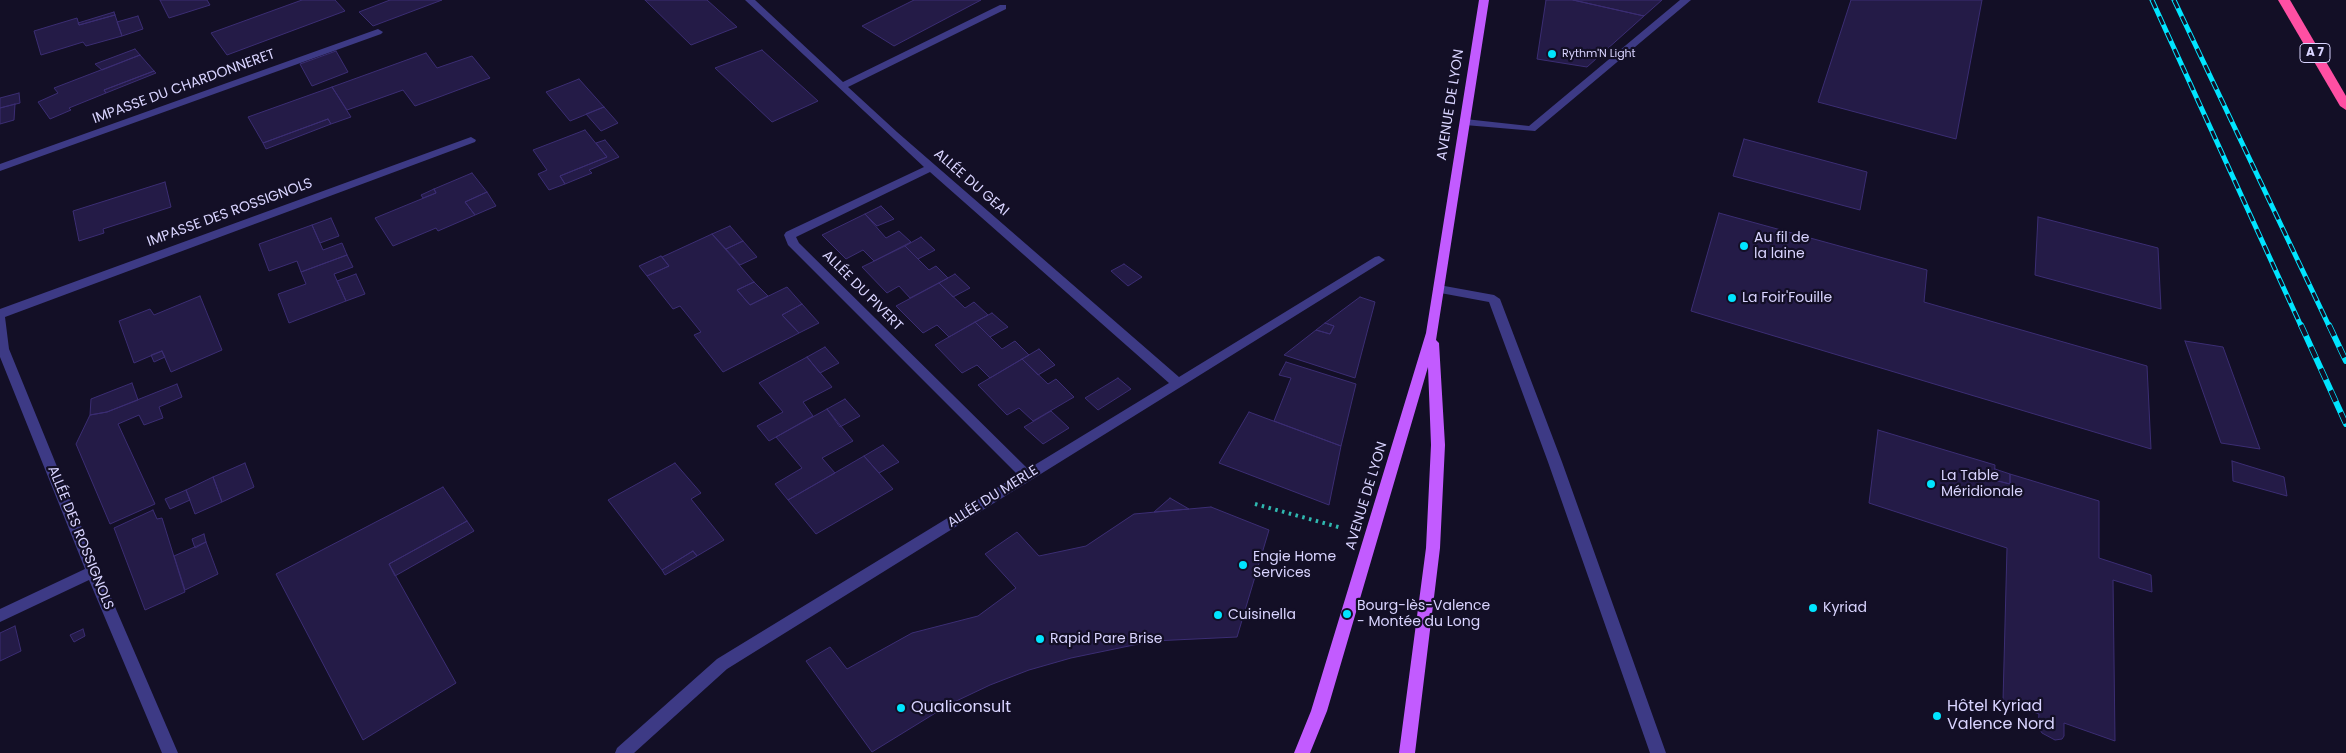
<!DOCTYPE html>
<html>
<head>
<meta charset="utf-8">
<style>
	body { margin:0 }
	canvas { display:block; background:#130f26 }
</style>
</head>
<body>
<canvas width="2346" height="753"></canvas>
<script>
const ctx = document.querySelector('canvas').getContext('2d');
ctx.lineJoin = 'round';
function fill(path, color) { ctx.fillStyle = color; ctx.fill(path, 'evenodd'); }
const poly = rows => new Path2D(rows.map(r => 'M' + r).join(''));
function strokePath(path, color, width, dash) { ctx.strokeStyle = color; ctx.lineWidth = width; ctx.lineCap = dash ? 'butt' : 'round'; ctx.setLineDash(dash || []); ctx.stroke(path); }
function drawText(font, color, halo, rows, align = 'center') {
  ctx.font = font + ' Poppins,sans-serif'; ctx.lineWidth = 4.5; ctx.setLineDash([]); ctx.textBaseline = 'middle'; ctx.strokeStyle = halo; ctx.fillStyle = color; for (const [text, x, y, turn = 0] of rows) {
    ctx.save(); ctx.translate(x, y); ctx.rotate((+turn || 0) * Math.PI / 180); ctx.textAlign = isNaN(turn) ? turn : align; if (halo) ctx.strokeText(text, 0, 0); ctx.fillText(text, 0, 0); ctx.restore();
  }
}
const building = poly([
	[160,0,207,0,210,5,169,18,160,0],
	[302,0,335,0,345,11,227,55,211,33,302,0],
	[390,0,442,0,373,26,359,12,390,0],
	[645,0,707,0,737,27,691,45,645,0],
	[914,0,981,0,894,46,862,26,914,0],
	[1546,0,1573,0,1644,16,1587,67,1537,59,1546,0],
	[1573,0,1662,0,1644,16,1573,0],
	[1851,0,1982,0,1956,139,1818,102,1851,0],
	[114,12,115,15,79,25,78,23,114,12],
	[115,15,122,36,86,46,83,42,41,55,34,31,77,18,79,25,115,15],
	[138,16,143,29,122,36,117,22,138,16],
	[135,49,140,55,102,70,95,64,135,49],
	[762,50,818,101,772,122,715,68,762,50],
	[336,51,348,72,312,86,300,64,336,51],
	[426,53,437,68,472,56,490,78,415,106,403,90,347,110,332,87,426,53],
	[140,55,154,71,104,90,106,93,69,108,71,110,50,119,38,102,58,93,54,88,140,55],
	[154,71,156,73,106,93,104,90,154,71],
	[579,79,604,107,570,121,546,92,579,79],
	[332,87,351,117,331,124,328,119,263,143,248,117,332,87],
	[19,93,20,103,0,108,0,98,19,93],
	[15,104,14,120,0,124,0,108,15,104],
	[604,107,618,123,601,131,586,114,604,107],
	[328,119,331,124,266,149,263,143,328,119],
	[585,130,607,157,560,176,565,184,549,190,538,174,547,170,533,150,585,130],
	[1744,139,1867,172,1860,210,1733,176,1744,139],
	[605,140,619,157,589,170,592,173,565,184,560,176,607,157,596,143,605,140],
	[472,173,487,192,465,202,475,215,438,231,436,228,393,246,375,218,436,193,434,189,472,173],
	[165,182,171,207,103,229,104,233,79,241,73,211,165,182],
	[434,189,436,193,423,198,421,195,434,189],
	[487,192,496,206,475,215,465,202,487,192],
	[881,206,894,219,877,226,865,214,881,206],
	[1719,213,1927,270,1924,302,2147,366,2151,449,1691,311,1719,213],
	[865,214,886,238,899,231,911,242,874,261,863,250,846,259,822,235,865,214],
	[2038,217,2158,248,2161,309,2035,275,2038,217],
	[331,218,339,236,320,243,312,225,331,218],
	[312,225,323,250,342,243,347,255,301,272,297,261,269,271,259,244,312,225],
	[730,226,743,241,726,249,712,234,730,226],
	[712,234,754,282,737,290,750,305,787,287,802,304,782,315,799,333,723,372,694,335,701,332,680,306,673,309,647,276,669,266,662,257,712,234],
	[921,237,935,250,918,259,905,246,921,237],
	[743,241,757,257,740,265,726,249,743,241],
	[905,246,929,270,936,266,948,278,910,298,899,286,887,293,862,267,905,246],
	[347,255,353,267,334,274,346,301,289,323,278,294,306,284,301,272,347,255],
	[661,256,669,266,647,276,639,266,661,256],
	[1124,264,1142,277,1128,286,1111,271,1124,264],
	[356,274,365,294,346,301,337,281,356,274],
	[955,274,970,288,953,297,939,283,955,274],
	[754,282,768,296,750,305,737,290,754,282],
	[939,283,965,308,974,302,988,315,949,337,937,325,923,333,896,306,939,283],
	[200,296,222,350,171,372,162,351,134,363,119,321,150,309,154,315,200,296],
	[1360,297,1375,302,1355,378,1284,355,1316,330,1330,334,1334,326,1325,323,1360,297],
	[802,304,819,323,799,333,782,315,802,304],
	[992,313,1008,327,990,337,975,322,992,313],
	[975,322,1002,349,1015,341,1029,355,990,378,977,365,962,373,935,345,975,322],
	[1325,323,1334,326,1330,334,1316,330,1325,323],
	[2185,341,2223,347,2260,449,2221,443,2185,341],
	[825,347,839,363,820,373,807,357,825,347],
	[1039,349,1055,365,1038,375,1022,359,1039,349],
	[162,351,165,357,154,362,151,355,162,351],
	[807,357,832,387,803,402,813,416,769,441,757,426,783,412,759,383,807,357],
	[1022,359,1048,384,1056,379,1074,397,1033,421,1019,408,1007,415,978,385,1022,359],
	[1286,362,1356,384,1341,446,1274,421,1291,378,1279,375,1286,362],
	[1118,378,1131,389,1098,410,1085,398,1118,378],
	[132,383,138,400,107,412,90,415,91,399,132,383],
	[177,384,182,397,159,407,163,418,144,425,139,415,118,424,155,504,110,524,76,444,90,415,107,412,177,384],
	[845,399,860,416,840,427,827,409,845,399],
	[827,409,853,441,822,458,835,473,788,500,775,484,802,468,776,437,827,409],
	[1051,411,1069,428,1043,444,1024,427,1051,411],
	[1249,412,1341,446,1329,505,1219,463,1249,412],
	[1878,430,1995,465,1994,480,2010,484,2010,474,2099,501,2099,558,2151,575,2152,592,2113,580,2115,741,2064,723,2064,736,2062,739,2055,740,2042,733,2038,727,2039,714,2003,701,2007,548,1869,503,1878,430],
	[883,445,899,462,879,473,864,456,883,445],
	[864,456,893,489,816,534,788,500,864,456],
	[2232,461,2284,477,2287,496,2233,481,2232,461],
	[245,463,254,487,222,502,213,477,245,463],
	[675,463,701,493,691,499,724,540,697,556,693,551,662,570,608,500,675,463],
	[1995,469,2010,474,2010,484,1994,480,1995,469],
	[213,477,222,502,195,514,186,490,213,477],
	[443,487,467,521,389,564,456,683,363,740,276,574,443,487],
	[186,490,190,500,170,509,165,499,186,490],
	[1170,498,1189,509,1154,512,1170,498],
	[1211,507,1269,530,1237,637,1153,641,1071,658,1029,670,990,685,950,704,872,752,806,661,830,647,847,669,912,633,978,616,1016,588,985,554,1017,532,1039,556,1086,546,1134,514,1211,507],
	[153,510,157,519,162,518,185,592,145,610,114,528,153,510],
	[467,521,474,531,395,576,389,564,467,521],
	[204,534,206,542,195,548,192,539,204,534],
	[206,542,218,574,185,590,174,556,206,542],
	[693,551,697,556,665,575,662,570,693,551],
	[15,626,21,651,0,661,0,633,15,626],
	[83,629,85,636,74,642,70,635,83,629]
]);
const path = poly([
	[1255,504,1342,528]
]);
const minor = poly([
	[745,0,755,0,843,82,1000,5,1006,5,1006,9,848,87,897,132,1179,377,1375,257,1379,256,1385,260,727,669,634,753,615,753,617,748,717,659,1018,475,788,245,784,235,786,232,924,167,745,0],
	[930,172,1169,383,1028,469,799,243,796,237,930,172],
	[1680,0,1691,0,1535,131,1465,125,1460,122,1465,119,1529,126,1680,0],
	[378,29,383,32,381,34,0,171,0,164,378,29],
	[471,137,476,140,475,142,5,317,9,349,100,572,178,753,162,753,89,580,0,622,0,609,85,569,0,357,0,309,471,137],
	[1439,285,1494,295,1500,299,1562,462,1666,753,1650,753,1548,462,1489,302,1435,292,1433,289,1439,285]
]);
const major = poly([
	[1479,0,1489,0,1436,340,1439,343,1445,445,1440,548,1415,753,1399,753,1426,548,1431,445,1428,367,1327,711,1310,753,1294,753,1311,711,1426,333,1479,0]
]);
const highway = poly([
	[2278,0,2290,0,2346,96,2346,110,2340,106,2278,0]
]);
const railFar1 = poly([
	[2152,0,2301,326],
	[2174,0,2329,326]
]);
const rail = poly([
	[2301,325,2346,424],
	[2329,325,2346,361]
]);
const markers = [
	[1552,54,5,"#00e5ff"],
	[1744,246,5,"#00e5ff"],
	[1732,298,5,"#00e5ff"],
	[1931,484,5,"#00e5ff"],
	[1243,565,5,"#00e5ff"],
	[1813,608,5,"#00e5ff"],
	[1347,614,5,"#00e5ff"],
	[1218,615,5,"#00e5ff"],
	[1040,639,5,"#00e5ff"],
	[901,708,5,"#00e5ff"],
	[1937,716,5,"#00e5ff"]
];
const farPoinames = [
	["Rythm'N Light",1562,54]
];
const shields = [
	[2315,53,30]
];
const shieldNames = [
	["A 7",2315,53]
];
const streetNames = [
	["IMPASSE DU CHARDONNERET",184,87,-20],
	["AVENUE DE LYON",1451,105,-81],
	["ALLÉE DU GEAI",971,183,41],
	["IMPASSE DES ROSSIGNOLS",230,213,-20],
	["ALLÉE DU PIVERT",862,291,45],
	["AVENUE DE LYON",1367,496,-73],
	["ALLÉE DU MERLE",993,497,-32],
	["ALLÉE DES ROSSIGNOLS",80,538,68]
];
const poiNames = [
	["Au fil de",1754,238],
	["la laine",1754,254],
	["La Foir'Fouille",1742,298],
	["La Table",1941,476],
	["Méridionale",1941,492],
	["Engie Home",1253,557],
	["Services",1253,573],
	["Bourg-lès-Valence",1357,606],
	["- Montée du Long",1357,622],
	["Kyriad",1823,608],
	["Cuisinella",1228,615],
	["Rapid Pare Brise",1050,639]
];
const nearPoinames = [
	["Hôtel Kyriad",1947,707],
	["Valence Nord",1947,725],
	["Qualiconsult",911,708]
];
fill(building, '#241b47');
strokePath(building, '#3b2d73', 1);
strokePath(path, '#2fb8b0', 4, [2.5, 4.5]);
fill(minor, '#3d3a85');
fill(major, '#c25bff');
fill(highway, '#ff4fa3');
strokePath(railFar1, '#00e5ff', 5);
strokePath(rail, '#00e5ff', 6);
strokePath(railFar1, '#130f26', 3, [9]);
strokePath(rail, '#130f26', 4.5, [12]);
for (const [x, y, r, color] of markers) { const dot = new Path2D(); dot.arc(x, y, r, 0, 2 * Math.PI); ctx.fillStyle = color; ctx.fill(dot); strokePath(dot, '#130f26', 2); }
drawText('11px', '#d9d4ff', '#130f26', farPoinames, 'left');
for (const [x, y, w] of shields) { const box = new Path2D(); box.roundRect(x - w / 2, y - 9.5, w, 19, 4); ctx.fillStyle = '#130f26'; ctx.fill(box); strokePath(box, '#d9d4ff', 1); }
drawText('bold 12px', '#d9d4ff', null, shieldNames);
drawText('14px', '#d9d4ff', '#130f26', streetNames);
drawText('14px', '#d9d4ff', '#130f26', poiNames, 'left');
drawText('16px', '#d9d4ff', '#130f26', nearPoinames, 'left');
</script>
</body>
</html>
